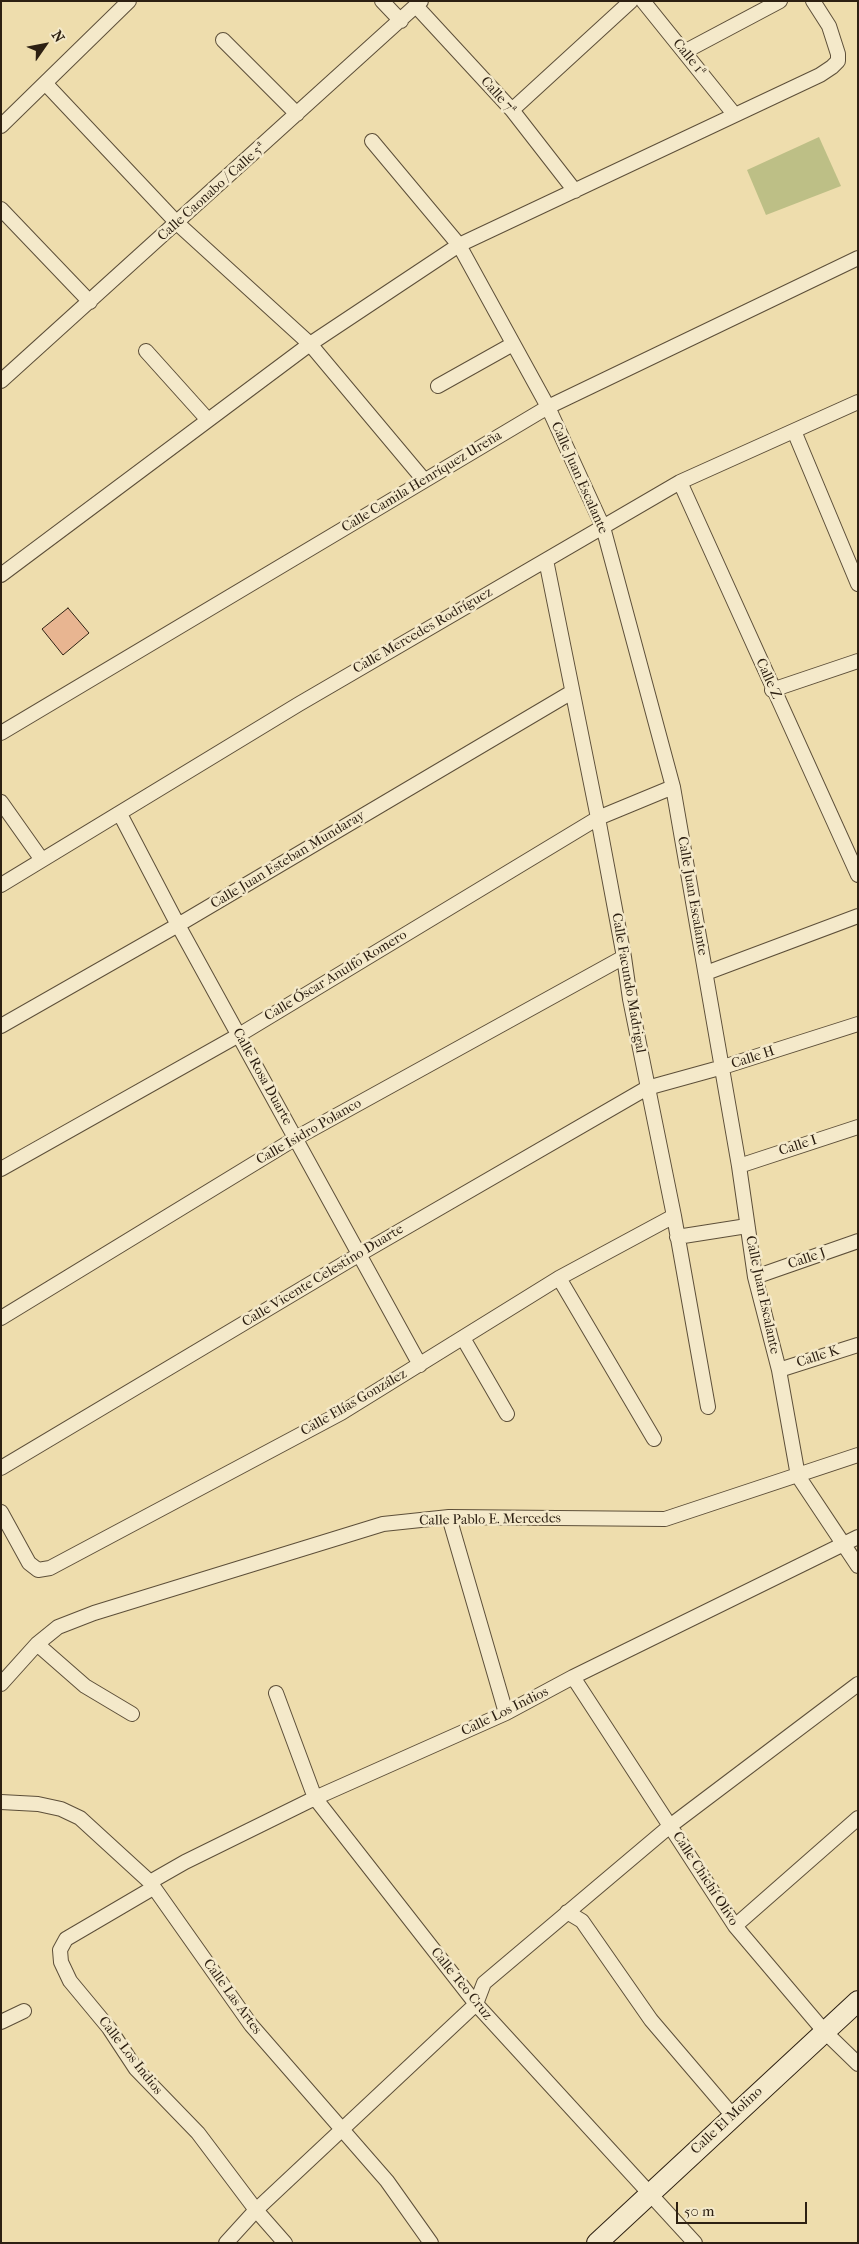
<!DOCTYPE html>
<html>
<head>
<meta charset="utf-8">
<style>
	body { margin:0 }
	#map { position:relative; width:859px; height:2244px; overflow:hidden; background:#eeddad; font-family:"IM FELL French Canon",serif }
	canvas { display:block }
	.frame { position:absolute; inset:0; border:2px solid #2d2012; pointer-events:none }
	.north { position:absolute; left:20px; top:20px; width:50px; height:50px; -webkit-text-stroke:4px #f4e9ca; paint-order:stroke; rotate:57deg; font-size:14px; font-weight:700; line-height:20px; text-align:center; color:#2d2012 }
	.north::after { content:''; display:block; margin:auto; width:18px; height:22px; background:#2d2012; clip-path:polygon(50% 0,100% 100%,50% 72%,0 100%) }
	.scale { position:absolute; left:676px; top:2202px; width:131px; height:22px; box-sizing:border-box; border:2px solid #2d2012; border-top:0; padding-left:6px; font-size:15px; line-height:18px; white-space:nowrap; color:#2d2012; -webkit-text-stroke:4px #f4e9ca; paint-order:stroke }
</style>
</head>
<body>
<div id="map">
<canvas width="859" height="2244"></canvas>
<div class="frame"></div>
<div class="north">N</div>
<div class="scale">50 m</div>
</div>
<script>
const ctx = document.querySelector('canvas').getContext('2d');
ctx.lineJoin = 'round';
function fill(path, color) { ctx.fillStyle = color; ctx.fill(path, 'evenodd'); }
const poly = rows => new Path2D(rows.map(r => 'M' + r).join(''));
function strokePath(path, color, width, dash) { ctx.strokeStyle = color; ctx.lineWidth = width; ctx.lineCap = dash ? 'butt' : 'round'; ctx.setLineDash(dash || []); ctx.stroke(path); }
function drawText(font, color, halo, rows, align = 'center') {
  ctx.font = font + ' "IM FELL French Canon",serif'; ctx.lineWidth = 5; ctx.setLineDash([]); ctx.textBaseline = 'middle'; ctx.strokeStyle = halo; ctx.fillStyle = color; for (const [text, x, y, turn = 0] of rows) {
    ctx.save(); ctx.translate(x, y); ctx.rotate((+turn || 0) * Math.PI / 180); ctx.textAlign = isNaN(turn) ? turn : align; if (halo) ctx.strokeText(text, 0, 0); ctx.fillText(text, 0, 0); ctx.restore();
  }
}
const green = poly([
	[819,137,841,186,766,215,747,170]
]);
const building = poly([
	[68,608,89,633,63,655,42,629,68,608]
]);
const street = poly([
	[382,1,401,21],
	[643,1,734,114],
	[416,6,512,110,575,191],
	[223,40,297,114],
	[684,52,780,1],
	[45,83,177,223,310,344,424,480],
	[512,110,631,1],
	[1,126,129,1],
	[372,141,459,245,548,407,603,527,673,787,739,1166,755,1277,779,1370,798,1476,858,1566],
	[1,209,90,302],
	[146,351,208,420],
	[1,381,421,1],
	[438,386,513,344],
	[794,431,858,584],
	[680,482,858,875],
	[546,560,598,818,624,957,630,999,674,1216,708,1407],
	[1,575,310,344,459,245,820,75,832,67,838,61,838,54,829,26,813,1],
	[772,690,858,661],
	[1,733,548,407,858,258],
	[1,802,42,860],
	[120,814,178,925,420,1365],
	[1,885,299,704,680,482,858,402],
	[706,973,858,916],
	[1,1026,178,925,572,692],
	[739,1166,858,1127],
	[1,1169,239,1035,598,818,673,787],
	[677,1237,747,1226],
	[755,1277,858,1241],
	[559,1278,654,1439],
	[1,1318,296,1138,624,957],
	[463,1338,507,1414],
	[779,1370,858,1345],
	[1,1468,360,1254,647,1088,723,1067,858,1024],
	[1,1512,29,1563,38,1570,50,1568,341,1413,559,1278,674,1216],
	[449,1517,506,1713],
	[37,1644,85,1686,132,1714],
	[573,1677,735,1926,824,2031,858,2064],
	[1,1684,37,1644,58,1627,94,1613,383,1524,449,1517,665,1519,858,1455],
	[276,1693,315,1798,476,2004,695,2243],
	[1,1802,38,1804,61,1809,80,1818,150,1882,251,2025,387,2181,431,2243],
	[150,1882,185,1862,315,1798,506,1713,573,1677,858,1537],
	[153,1888,66,1939,60,1950,61,1962,70,1981,109,2028,136,2069,198,2133,256,2210,285,2243],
	[567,1912,582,1921,651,2020,733,2116],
	[735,1926,858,1818],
	[1,2022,24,2011],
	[226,2243,256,2210,476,2004,484,1983,670,1826,858,1684]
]);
const secondary = poly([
	[597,2243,858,2001]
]);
const streetNames = [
	["Calle 1ª",689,58,51],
	["Calle 7ª",498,96,48],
	["Calle Caonabo / Calle 5ª",212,192,-42],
	["Calle Juan Escalante",579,478,66],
	["Calle Camila Henríquez Ureña",422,482,-31],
	["Calle Mercedes Rodríguez",423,631,-30],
	["Calle Z",768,679,66],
	["Calle Juan Esteban Mundaray",288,860,-31],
	["Calle Juan Escalante",692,896,80],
	["Calle Óscar Anulfo Romero",336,976,-31],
	["Calle Facundo Madrigal",628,983,80],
	["Calle H",753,1058,-18],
	["Calle Rosa Duarte",262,1077,61],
	["Calle Isidro Polanco",309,1132,-30],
	["Calle I",798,1146,-18],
	["Calle J",807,1259,-19],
	["Calle Vicente Celestino Duarte",323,1276,-31],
	["Calle Juan Escalante",762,1295,78],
	["Calle K",818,1357,-18],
	["Calle Elías González",354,1403,-30],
	["Calle Pablo E. Mercedes",490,1520,-1],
	["Calle Los Indios",505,1712,-26],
	["Calle Chichí Olivo",705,1879,57],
	["Calle Teo Cruz",461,1984,51],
	["Calle Las Artes",232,1997,54],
	["Calle Los Indios",130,2056,52],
	["Calle El Molino",727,2121,-43]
];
fill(green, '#bdbf86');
fill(building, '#e8b591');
strokePath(building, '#2d2012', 1);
strokePath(street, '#5d4f39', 16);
strokePath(secondary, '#2d2012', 22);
strokePath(street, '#f4e9ca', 14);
strokePath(secondary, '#f4e9ca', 20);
drawText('14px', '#2d2012', '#f4e9ca', streetNames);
</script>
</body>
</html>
